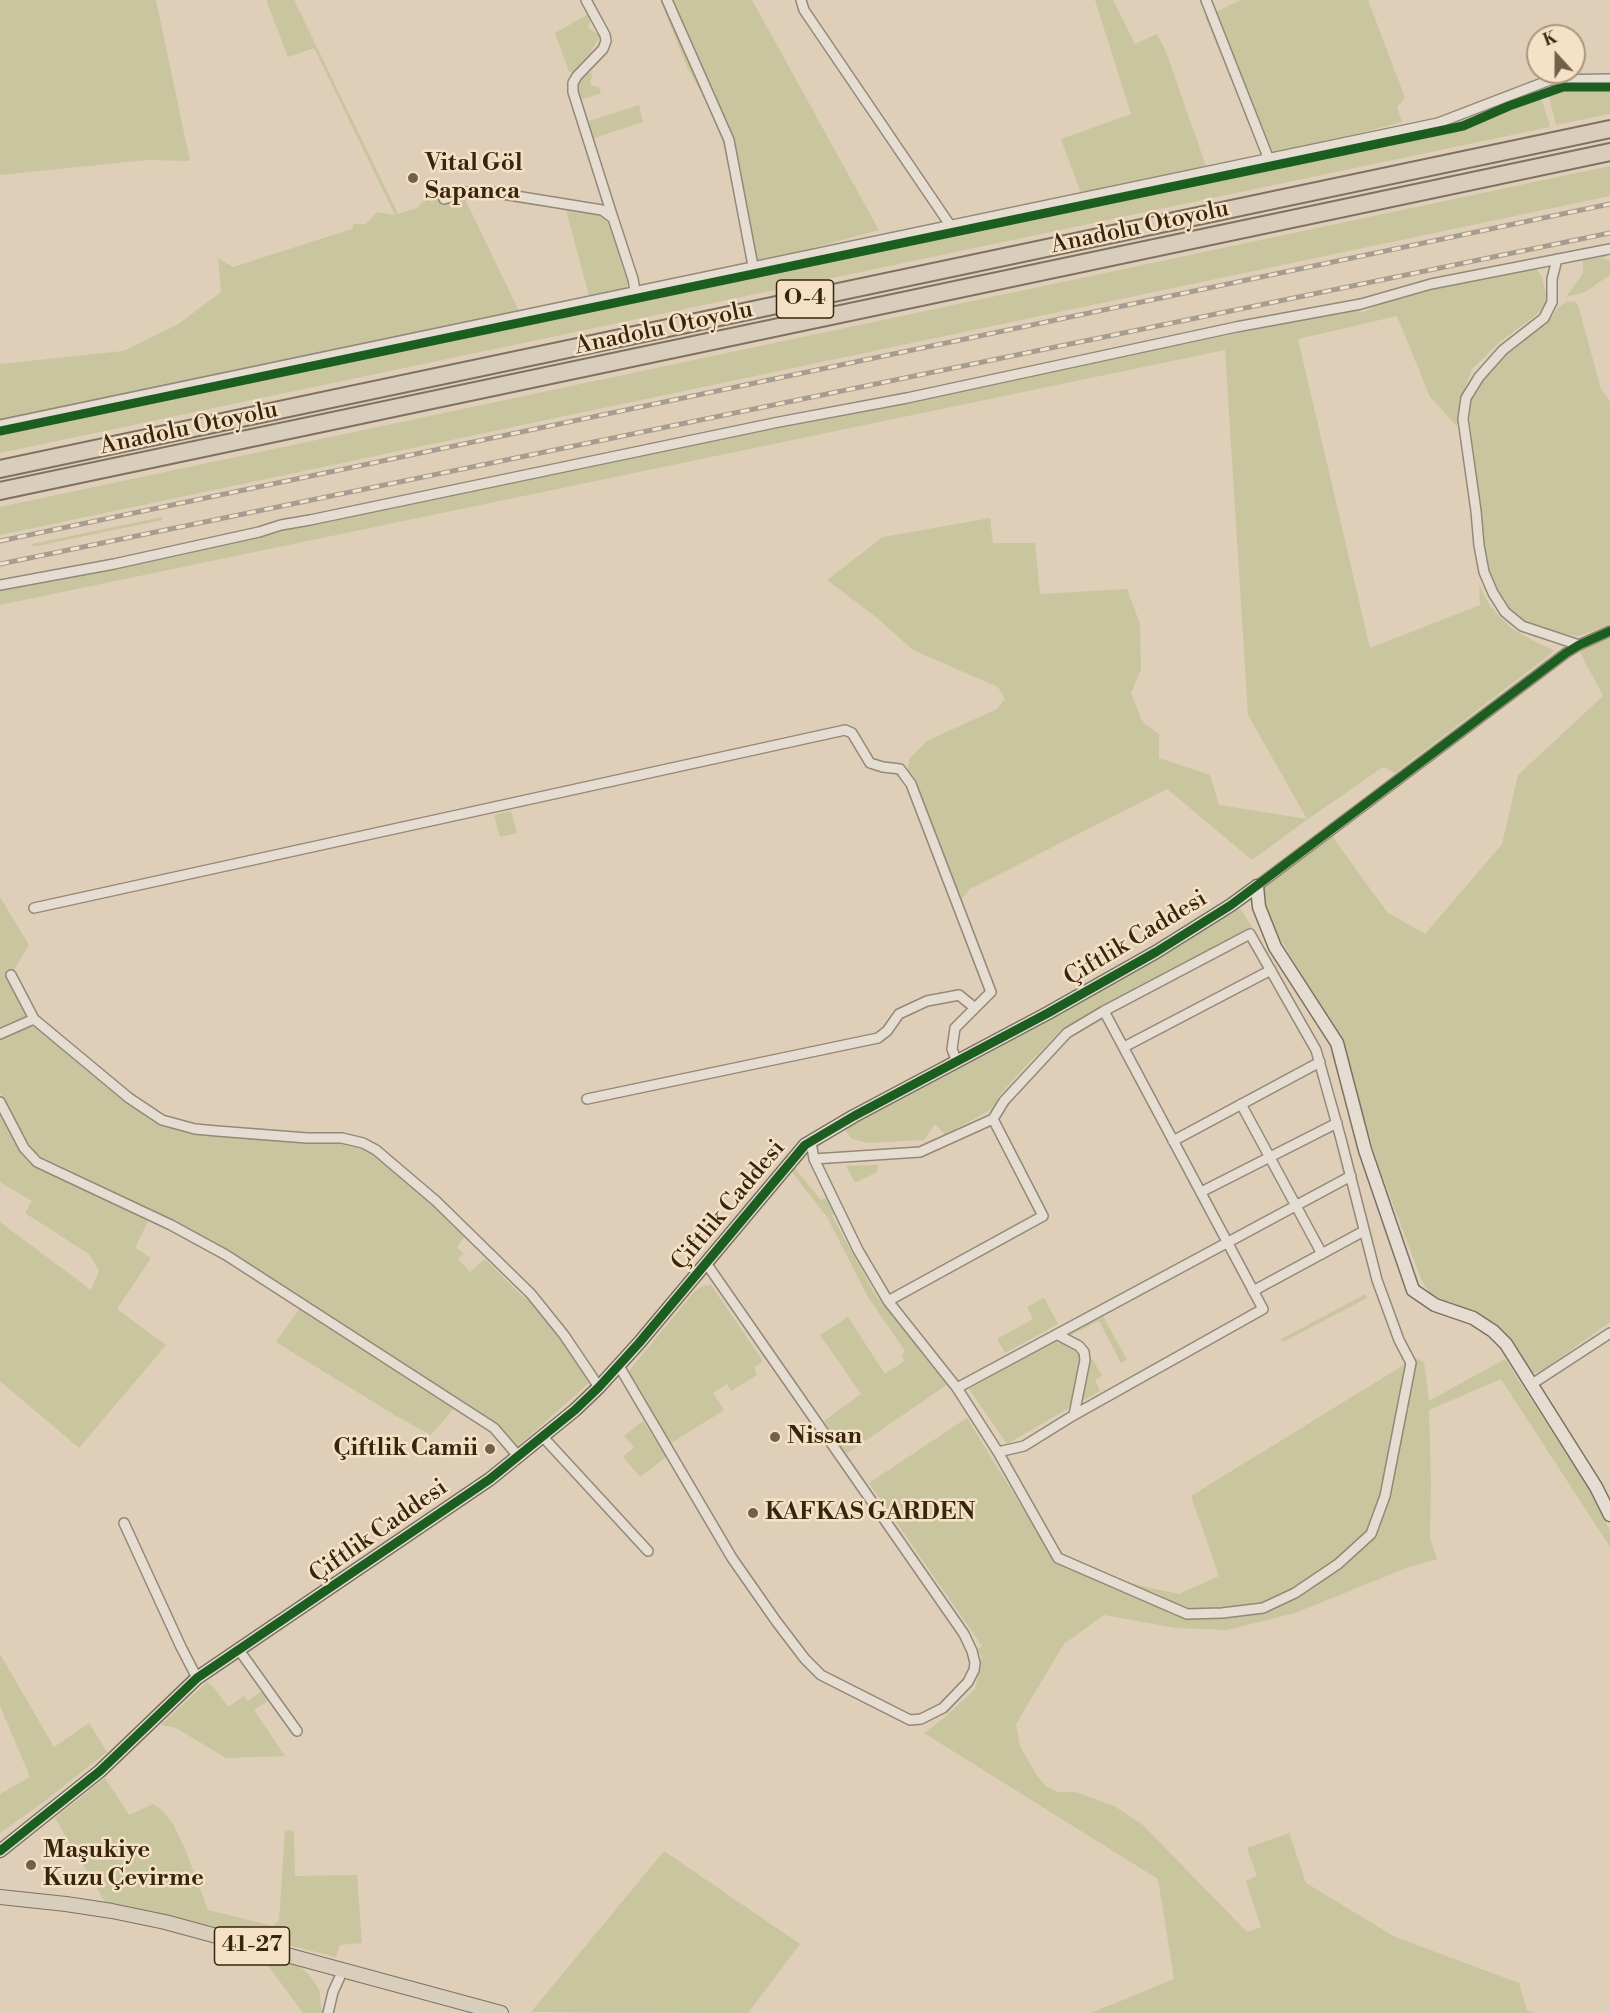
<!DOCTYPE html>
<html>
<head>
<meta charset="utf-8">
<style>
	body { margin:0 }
	#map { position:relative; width:1610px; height:2013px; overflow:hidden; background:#dfcfb8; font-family:"Libre Bodoni",serif }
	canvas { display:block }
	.north { position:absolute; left:1526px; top:24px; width:60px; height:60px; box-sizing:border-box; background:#f5e2c6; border:2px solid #aa967c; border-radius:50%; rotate:339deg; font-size:16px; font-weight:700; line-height:24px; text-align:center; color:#39250e }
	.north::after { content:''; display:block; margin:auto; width:21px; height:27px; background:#73604a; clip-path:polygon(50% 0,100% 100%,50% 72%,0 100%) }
</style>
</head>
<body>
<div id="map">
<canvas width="1610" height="2013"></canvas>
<div class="north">K</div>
</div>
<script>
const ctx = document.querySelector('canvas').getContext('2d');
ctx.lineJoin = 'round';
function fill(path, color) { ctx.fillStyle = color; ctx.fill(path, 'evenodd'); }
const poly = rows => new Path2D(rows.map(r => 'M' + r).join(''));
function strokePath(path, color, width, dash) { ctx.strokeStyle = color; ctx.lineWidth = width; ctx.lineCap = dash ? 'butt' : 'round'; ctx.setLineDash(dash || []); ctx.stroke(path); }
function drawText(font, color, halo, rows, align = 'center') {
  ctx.font = font + ' "Libre Bodoni",serif'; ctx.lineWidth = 5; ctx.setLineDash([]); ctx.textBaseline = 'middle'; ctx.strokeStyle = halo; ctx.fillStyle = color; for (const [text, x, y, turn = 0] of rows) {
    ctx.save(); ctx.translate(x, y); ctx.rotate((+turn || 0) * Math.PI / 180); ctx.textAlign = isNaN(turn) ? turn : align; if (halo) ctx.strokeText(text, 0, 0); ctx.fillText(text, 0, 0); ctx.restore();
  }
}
const green = poly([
	[0,0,156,0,190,161,147,160,0,175],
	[266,0,294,0,398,214,417,208,420,204,427,199,425,194,437,186,448,186,455,192,463,195,519,311,406,337,0,421,0,364,123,351,177,325,221,292,218,258,233,267,352,229,354,224,366,224,377,212,395,215,314,48,288,57],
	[660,0,752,0,879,230,809,249,750,261,718,123,687,67],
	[1095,0,1113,0,1135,44,1157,34,1166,52,1206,166,1081,193,1061,139,1131,114],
	[1241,0,1368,0,1405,98,1397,107,1402,122,1306,147,1274,152,1260,150,1205,17],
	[588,14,591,19,588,27,600,36,590,53,572,72,569,72,555,33],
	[590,72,593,75,590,81,592,86,599,87,601,93,581,100,577,85,583,75],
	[1565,84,1610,84,1610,114,1556,125,1549,96,1555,87],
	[1523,94,1533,94,1542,100,1550,127,0,453,0,428,1479,116],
	[639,105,643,122,591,139,589,121],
	[1610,166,1610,196,0,535,0,507],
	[481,193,596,211,608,218,613,226,628,283,626,289,589,296,566,210,470,196],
	[1607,256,1603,259,1610,260,1610,275,1585,292,1566,297,1583,273,1583,257],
	[1535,268,1542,277,1548,302,1535,316,1501,341,1472,369,1463,393,1457,426,1430,397,1397,316,1298,339,1370,648,1480,605,1479,585,1490,606,1511,628,1537,643,1554,650,1547,657,1395,773,1383,767,1308,819,1252,860,1167,789,970,889,962,899,953,900,906,779,910,758,927,741,997,709,1005,699,998,687,913,650,876,617,827,580,883,537,990,518,993,543,1035,543,1040,594,1127,589,1140,624,1141,669,1131,693,1143,723,1159,734,1159,758,1210,775,1219,805,1307,819,1248,715,1225,350,0,605,0,586,1317,317,1346,308,1364,312,1398,295],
	[1574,301,1578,305,1601,389,1610,401,1610,624,1579,636,1555,633,1517,620,1500,599,1489,577,1482,547,1481,523,1470,423,1470,399,1480,381,1502,359,1552,317,1557,308,1567,302],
	[162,517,162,520,33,547,32,544],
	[1610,635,1610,1322,1543,1370,1535,1373,1529,1372,1497,1328,1434,1299,1422,1281,1380,1170,1338,1035,1278,935,1264,908,1263,893,1267,883,1329,832,1387,912,1425,934,1502,844,1518,775,1603,696,1580,652],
	[511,811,517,833,500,837,494,815],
	[0,897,29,945,11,975,34,1019,0,1034],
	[1240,909,1253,928,1063,1028,1023,1069,998,1097,996,1105,992,1109,945,1135,935,1124,924,1140,868,1143,852,1139,841,1125],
	[28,1026,35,1026,44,1031,138,1110,158,1122,324,1140,353,1144,371,1151,466,1235,457,1247,464,1254,458,1259,470,1272,485,1259,524,1298,526,1298,541,1312,553,1326,590,1382,517,1447,496,1423,237,1256,171,1219,38,1155,24,1138,0,1092,0,1038],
	[0,1112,13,1138,23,1154,31,1163,44,1171,149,1219,135,1248,151,1258,117,1309,166,1345,79,1448,0,1381,0,1222,91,1290,99,1271,89,1254,25,1213,32,1201,0,1182],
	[878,1165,878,1170,875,1173,855,1183,846,1166],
	[795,1168,821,1200,830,1196,834,1213,832,1216,876,1296,893,1314,948,1384,846,1454,824,1421,861,1394,820,1335,848,1317,885,1374,904,1361,902,1355,905,1351,868,1297,827,1217,791,1171],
	[711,1285,763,1361,754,1368,757,1375,731,1391,727,1384,713,1393,724,1410,670,1444,628,1372,694,1292,702,1286],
	[1366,1294,1367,1298,1283,1342,1281,1339],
	[1044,1298,1058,1324,1005,1353,997,1339,1033,1319,1027,1307],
	[299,1309,453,1409,431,1435,396,1416,276,1342],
	[1102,1314,1127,1360,1121,1363,1099,1321,1069,1336,1067,1333],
	[1054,1341,1067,1343,1074,1346,1080,1355,1081,1365,1076,1391,1069,1408,1007,1444,969,1389],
	[1415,1358,1424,1362,1429,1401,1505,1359,1594,1497,1610,1531,1610,1547,1501,1379,1429,1410,1431,1482,1430,1538,1437,1559,1409,1567,1295,1613,1227,1630,1176,1628,1104,1615,1064,1644,1016,1724,1020,1746,1037,1776,1047,1787,1058,1792,1075,1792,1114,1806,1142,1824,1247,1932,1261,1927,1246,1881,1257,1876,1247,1848,1289,1833,1306,1883,1395,1937,1519,1983,1527,2010,1536,2013,1091,2013,1174,1979,1158,1879,924,1733,944,1718,975,1689,982,1656,977,1650,982,1646,869,1483,967,1418,1047,1548,1061,1564,1146,1587,1179,1594,1219,1576,1191,1496],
	[1089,1360,1093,1360,1102,1376,1095,1380,1100,1391,1080,1402],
	[643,1421,666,1457,640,1477,623,1457,634,1447,624,1436],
	[0,1654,54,1747,89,1723,107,1752,41,1804,0,1833,0,1794,30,1777,0,1706],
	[207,1682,215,1689,228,1707,244,1696,248,1701,262,1691,269,1700,254,1710,285,1756,226,1758,176,1728,161,1725],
	[105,1778,129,1815,153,1804,163,1811,173,1824,186,1851,208,1910,273,1926,279,1921,285,1830,294,1831,295,1876,357,1875,362,1943,340,1945,336,1957,180,1918,105,1902,55,1818],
	[664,1851,800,1944,748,2013,531,2012],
	[258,1952,299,1965,309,1975,319,1989,322,2013,303,2013]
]);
const street = poly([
	[586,0,605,35,606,41,603,49,577,76,573,83,573,92,613,218],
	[667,0,729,140,753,266],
	[801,0,804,10,950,225],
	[1206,0,1268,157],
	[444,199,467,192,491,192,602,210,613,218,633,279,635,291],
	[1557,259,1552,279,1552,302,1544,318,1503,350,1479,377,1466,398,1463,419,1476,511,1479,545,1484,572,1493,593,1505,612,1522,626,1579,645],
	[0,425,1438,123,1550,80,1610,79],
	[0,585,114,564,259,532,281,525,310,520,779,422,907,398,1236,327,1361,304,1431,284,1610,249],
	[1257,886,1566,653,1579,645,1610,631],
	[34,908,845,730,852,733,870,763,883,767,900,769,911,784,991,992,955,1028,952,1049,957,1062],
	[11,975,34,1019,129,1098,162,1120,195,1129,217,1131,307,1138,342,1138,363,1143,376,1150,436,1201,531,1294,564,1335,599,1387],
	[0,1034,34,1019],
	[1124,1047,1271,970],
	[587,1099,878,1038,887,1031,899,1014,927,1001,959,995,975,1008],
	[0,1102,24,1148,37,1162,171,1225,226,1255,494,1428,519,1457],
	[1241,1104,1322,1254],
	[1173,1141,1320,1062],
	[811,1142,814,1159,858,1250,888,1301,957,1388,998,1452,1024,1446,1074,1415,1263,1309,1104,1011,1067,1033,1004,1101,993,1119,920,1152,814,1159],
	[1201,1192,1337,1123],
	[1253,1291,1364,1231],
	[888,1301,1043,1216,993,1119],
	[1058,1335,1079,1346,1084,1352,1085,1360,1074,1415],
	[619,1366,732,1558,776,1621,805,1659,821,1675,910,1720,921,1719,943,1708,968,1682,974,1670,975,1663,972,1651,964,1634,706,1263],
	[1532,1384,1610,1333],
	[957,1388,1351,1176],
	[543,1437,648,1551],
	[998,1452,1058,1558,1187,1614,1222,1613,1263,1608,1295,1593,1338,1564,1371,1534,1385,1496,1411,1363,1399,1340,1377,1280,1341,1139,1316,1050,1250,934,1104,1011],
	[124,1523,181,1647,197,1678],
	[239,1650,297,1731],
	[328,2013,333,1992,343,1970]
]);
const secondary = poly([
	[1257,886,1259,907,1275,947,1337,1043,1365,1150,1413,1290,1435,1305,1473,1318,1493,1331,1506,1344,1596,1487,1610,1515],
	[0,1851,100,1771,197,1678,490,1479,575,1410,599,1387,639,1343,805,1145,854,1116,1048,1013,1156,952,1231,905,1257,886]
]);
const primary = poly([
	[0,1897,66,1904,112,1911,165,1922,501,2013]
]);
const highway = poly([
	[0,469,1610,129],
	[0,491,1610,152]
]);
const rail = poly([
	[0,541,1610,204],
	[0,564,1610,233]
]);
const cycleway = poly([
	[0,431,1463,126,1509,106,1563,87,1610,87],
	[0,1851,100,1771,197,1678,490,1479,575,1410,599,1387,639,1343,805,1145,854,1116,1048,1013,1156,952,1231,905,1566,653,1579,645,1610,631]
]);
const markers = [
	[413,178,6,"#73604a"],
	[775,1437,6,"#73604a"],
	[490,1449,6,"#73604a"],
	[753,1513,6,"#73604a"],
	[31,1865,6,"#73604a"]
];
const shields = [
	[805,299,57],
	[252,1946,75]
];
const shieldNames = [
	["O-4",805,299],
	["41-27",252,1946]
];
const poiNames = [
	["Vital Göl",425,164],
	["Sapanca",425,192],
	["Nissan",787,1437],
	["Çiftlik Camii",478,1449,"right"],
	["KAFKAS GARDEN",765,1513],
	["Maşukiye",43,1851],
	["Kuzu Çevirme",43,1879]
];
const streetNames = [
	["Anadolu Otoyolu",1140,228,-12],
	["Anadolu Otoyolu",664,329,-12],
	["Anadolu Otoyolu",189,429,-12],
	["Çiftlik Caddesi",1136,939,-31],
	["Çiftlik Caddesi",729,1206,-50],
	["Çiftlik Caddesi",379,1532,-35]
];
fill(green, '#c8c59f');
strokePath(street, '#948878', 12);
strokePath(secondary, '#7c7162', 15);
strokePath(primary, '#7c7162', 16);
strokePath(highway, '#7c7162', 20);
strokePath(street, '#e5ddd1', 9);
strokePath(secondary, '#e5ddd1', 12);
strokePath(primary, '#d9cdbc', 14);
strokePath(highway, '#d9cdbc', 16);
strokePath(rail, '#a59d92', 5);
strokePath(rail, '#f5e2c6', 3, [9]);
strokePath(cycleway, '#1b5e20', 9);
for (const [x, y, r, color] of markers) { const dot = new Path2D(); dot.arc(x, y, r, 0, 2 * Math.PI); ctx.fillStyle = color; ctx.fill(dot); strokePath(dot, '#f5e2c6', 2); }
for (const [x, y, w] of shields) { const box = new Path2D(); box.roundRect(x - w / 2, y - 19, w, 38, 4.5); ctx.fillStyle = '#f5e2c6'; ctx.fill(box); strokePath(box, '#39250e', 1.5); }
drawText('bold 22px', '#39250e', null, shieldNames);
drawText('bold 24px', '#39250e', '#f5e2c6', poiNames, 'left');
drawText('24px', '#39250e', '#f5e2c6', streetNames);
</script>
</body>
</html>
